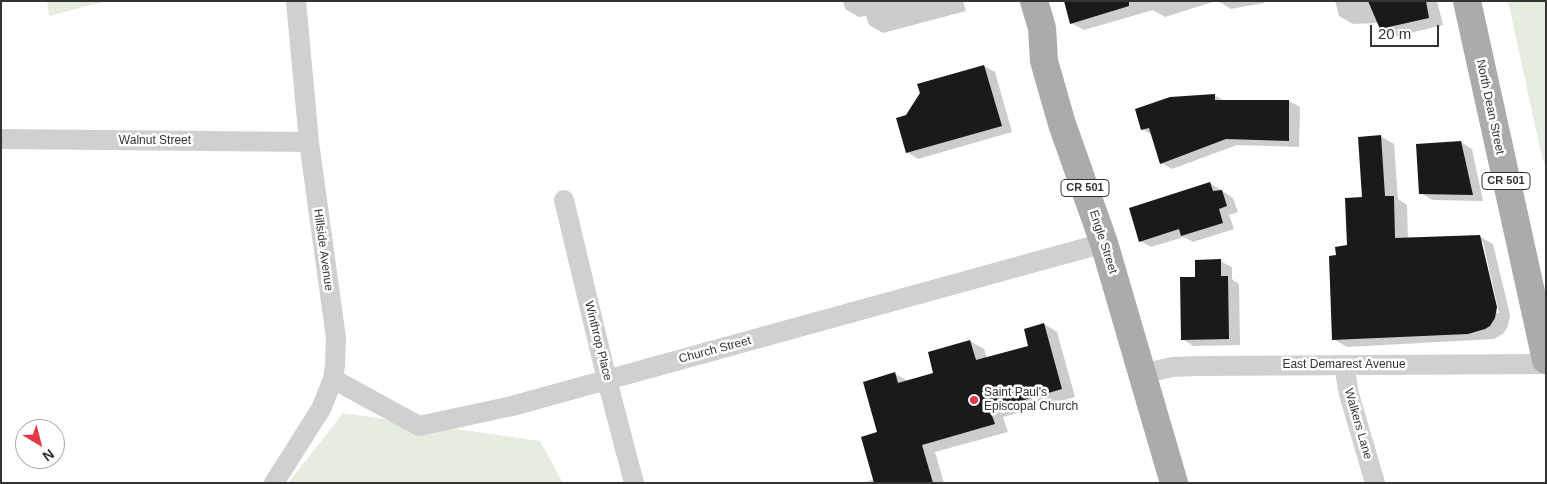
<!DOCTYPE html>
<html>
<head>
<meta charset="utf-8">
<style>
	body { margin:0 }
	#map { position:relative; width:1547px; height:484px; overflow:hidden; background:#fff; font-family:Helvetica,sans-serif }
	canvas { display:block }
	.frame { position:absolute; inset:0; border:2px solid #333; pointer-events:none }
	.north { position:absolute; left:15px; top:419px; width:50px; height:50px; box-sizing:border-box; background:#fff; border:1px solid #adadad; border-radius:50%; rotate:143deg; font-size:14px; font-weight:700; line-height:20px; text-align:center; color:#333 }
	.north::after { content:''; display:block; margin:auto; width:18px; height:22px; background:#e63946; clip-path:polygon(50% 0,100% 100%,50% 72%,0 100%) }
	.scale { position:absolute; left:1370px; top:25px; width:69px; height:22px; box-sizing:border-box; border:2px solid #333; border-top:0; padding-left:6px; font-size:15px; line-height:18px; white-space:nowrap; color:#333; -webkit-text-stroke:4px #fff; paint-order:stroke }
</style>
</head>
<body>
<div id="map">
<canvas width="1547" height="484"></canvas>
<div class="frame"></div>
<div class="north">N</div>
<div class="scale">20 m</div>
</div>
<script>
const ctx = document.querySelector('canvas').getContext('2d');
ctx.lineJoin = 'round';
function fill(path, color) { ctx.fillStyle = color; ctx.fill(path, 'evenodd'); }
const poly = rows => new Path2D(rows.map(r => 'M' + r).join(''));
function strokePath(path, color, width, dash) { ctx.strokeStyle = color; ctx.lineWidth = width; ctx.lineCap = dash ? 'butt' : 'round'; ctx.setLineDash(dash || []); ctx.stroke(path); }
function drawText(font, color, halo, rows, align = 'center') {
  ctx.font = font + ' Helvetica,sans-serif'; ctx.lineWidth = 5; ctx.setLineDash([]); ctx.textBaseline = 'middle'; ctx.strokeStyle = halo; ctx.fillStyle = color; for (const [text, x, y, turn = 0] of rows) {
    ctx.save(); ctx.translate(x, y); ctx.rotate((+turn || 0) * Math.PI / 180); ctx.textAlign = isNaN(turn) ? turn : align; if (halo) ctx.strokeText(text, 0, 0); ctx.fillText(text, 0, 0); ctx.restore();
  }
}
const green = poly([
	[47,1,107,1,49,16],
	[1508,1,1546,1,1546,171,1539,144],
	[343,413,540,441,563,483,288,483]
]);
const shadow = poly([
	[843,1,963,1,966,11,883,33,869,25,866,16,859,17,845,9],
	[1065,1,1216,1,1165,17,1153,10,1084,30,1071,23],
	[1264,1,1264,3,1231,9,1218,1],
	[1335,1,1437,1,1443,25,1394,37,1381,29,1378,23,1353,24,1339,16],
	[984,66,995,72,1012,132,918,159,907,152,907,117],
	[1214,95,1225,101,1289,101,1300,107,1299,147,1237,145,1172,169,1161,163,1152,135,1142,129],
	[1380,136,1394,144,1398,199,1407,205,1408,239,1479,236,1493,244,1510,315,1508,326,1504,333,1494,339,1347,347,1333,339,1338,256,1348,246],
	[1480,242,1483,242,1499,313,1497,313],
	[1461,142,1472,149,1483,201,1432,200,1421,193],
	[1210,183,1233,198,1238,212,1229,215,1234,229,1193,242,1184,237,1151,247,1140,241],
	[1220,261,1232,267,1232,279,1239,284,1240,345,1193,346,1182,339,1197,278],
	[1044,324,1057,332,1075,397,1003,417,1008,432,935,452,944,483,862,483,875,479,879,433,895,374,908,381,935,374,970,341,984,349,987,358,1030,346]
]);
const building = poly([
	[1064,1,1129,1,1129,6,1070,24],
	[1368,1,1426,1,1429,18,1380,29],
	[984,65,1002,126,906,153,896,118,906,115,920,93,917,84],
	[1215,94,1215,100,1289,100,1289,141,1226,139,1160,164,1149,128,1141,130,1135,109,1170,97],
	[1381,135,1385,196,1394,196,1395,238,1480,235,1497,307,1495,318,1490,326,1485,329,1468,334,1332,340,1329,256,1336,255,1335,247,1347,245,1345,198,1362,197,1358,137],
	[1461,141,1473,195,1419,194,1416,144],
	[1210,182,1213,191,1222,190,1227,206,1219,209,1223,223,1181,236,1179,229,1139,242,1129,208],
	[1221,259,1221,276,1228,276,1229,339,1181,340,1180,277,1195,277,1195,260],
	[1044,323,1062,389,990,410,995,424,922,445,933,483,874,483,861,437,877,432,863,382,895,372,898,383,933,373,928,352,970,340,976,360,1028,346,1024,329]
]);
const street = poly([
	[1,139,309,142],
	[564,200,607,380,634,483],
	[1344,365,1349,394,1375,483],
	[1142,374,1172,367,1198,366,1546,364],
	[333,379,419,426,512,406,1104,243],
	[274,483,321,409,333,379,335,365,336,338,309,142,296,1]
]);
const primary = poly([
	[1034,1,1042,28,1044,61,1062,124,1104,243,1174,483],
	[1467,1,1546,360]
]);
const markers = [
	[974,400,5,"#e63946"]
];
const shields = [
	[1506,181,48],
	[1085,188,48]
];
const shieldNames = [
	["CR 501",1506,181],
	["CR 501",1085,188]
];
const streetNames = [
	["North Dean Street",1490,107,78],
	["Walnut Street",155,141],
	["Engle Street",1103,242,72],
	["Hillside Avenue",323,250,82],
	["Winthrop Place",598,341,76],
	["Church Street",715,350,-15],
	["East Demarest Avenue",1344,365],
	["Walkers Lane",1358,424,74]
];
const poiNames = [
	["Saint Paul's",984,393],
	["Episcopal Church",984,407]
];
fill(green, '#e6ecdf');
fill(shadow, '#0003');
fill(building, '#1a1a1a');
strokePath(street, '#d0d0d0', 20);
strokePath(primary, '#ababab', 28);
for (const [x, y, r, color] of markers) { const dot = new Path2D(); dot.arc(x, y, r, 0, 2 * Math.PI); ctx.fillStyle = color; ctx.fill(dot); strokePath(dot, '#fff', 2); }
for (const [x, y, w] of shields) { const box = new Path2D(); box.roundRect(x - w / 2, y - 8.5, w, 17, 4); ctx.fillStyle = '#fff'; ctx.fill(box); strokePath(box, '#333', 1); }
drawText('bold 11px', '#333', null, shieldNames);
drawText('12px', '#333', '#fff', streetNames);
drawText('12px', '#333', '#fff', poiNames, 'left');
</script>
</body>
</html>
